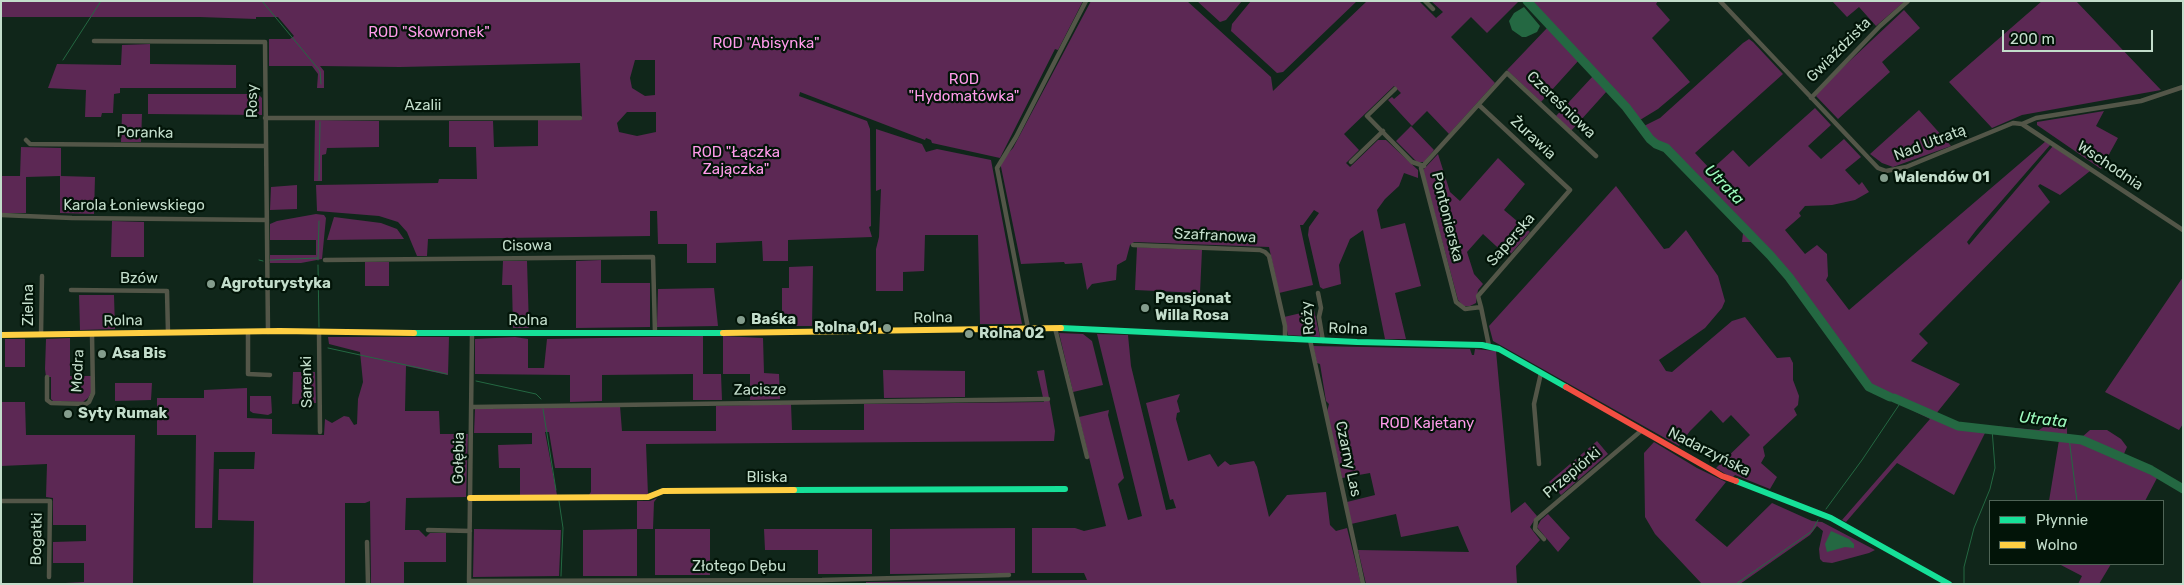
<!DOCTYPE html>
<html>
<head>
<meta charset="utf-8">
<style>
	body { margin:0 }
	#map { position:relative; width:2184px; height:585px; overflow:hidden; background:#10261a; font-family:Rubik,sans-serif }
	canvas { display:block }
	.frame { position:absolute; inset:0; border:2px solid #c3ddcb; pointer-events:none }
	.legend { position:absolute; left:1989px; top:500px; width:175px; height:65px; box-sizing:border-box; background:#021408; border:1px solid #4f6456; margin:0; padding:6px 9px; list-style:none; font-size:15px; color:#c3ddcb }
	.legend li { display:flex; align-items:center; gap:10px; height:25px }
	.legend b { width:25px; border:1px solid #4f6456 }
	.scale { position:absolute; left:2002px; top:30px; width:151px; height:22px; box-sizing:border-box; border:2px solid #c3ddcb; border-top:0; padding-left:6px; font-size:15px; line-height:18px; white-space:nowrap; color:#c3ddcb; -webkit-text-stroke:4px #021408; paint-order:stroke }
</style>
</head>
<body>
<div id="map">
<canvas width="2184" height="585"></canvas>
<div class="frame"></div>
<ul class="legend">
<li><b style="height:6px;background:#16e098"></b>Płynnie</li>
<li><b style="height:6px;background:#ffcf43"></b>Wolno</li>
</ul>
<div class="scale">200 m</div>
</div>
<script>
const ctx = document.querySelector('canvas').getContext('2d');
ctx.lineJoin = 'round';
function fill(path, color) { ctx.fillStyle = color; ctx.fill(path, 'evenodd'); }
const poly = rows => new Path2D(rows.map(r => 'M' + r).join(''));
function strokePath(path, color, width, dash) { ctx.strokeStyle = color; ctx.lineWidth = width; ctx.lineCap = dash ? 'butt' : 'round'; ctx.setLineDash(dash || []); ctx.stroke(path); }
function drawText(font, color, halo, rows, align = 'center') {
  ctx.font = font + ' Rubik,sans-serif'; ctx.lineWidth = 4.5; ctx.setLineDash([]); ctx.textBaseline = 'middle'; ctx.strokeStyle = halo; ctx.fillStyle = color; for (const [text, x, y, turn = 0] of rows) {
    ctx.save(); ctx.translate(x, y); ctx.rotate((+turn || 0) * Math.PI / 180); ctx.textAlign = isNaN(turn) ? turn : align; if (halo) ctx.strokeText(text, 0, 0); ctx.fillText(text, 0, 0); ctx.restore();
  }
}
const green = poly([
	[1,1,1083,1,1058,50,1055,49,1000,158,932,143,931,140,926,138,925,140,800,92,799,96,867,121,870,129,871,226,869,227,872,237,788,240,788,261,763,261,762,241,716,243,716,263,687,263,687,244,658,244,657,211,650,211,650,236,428,239,427,256,417,256,407,232,398,222,379,216,317,211,316,185,438,183,439,179,477,179,476,147,449,147,449,121,493,121,494,147,538,146,538,120,582,119,580,63,400,67,320,66,324,71,324,88,317,88,318,74,312,66,269,66,269,39,290,39,294,36,278,17,256,17,256,19,200,17,1,17],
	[635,60,655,60,655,95,645,96,632,88,630,78],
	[627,112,656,112,656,132,637,136,619,132,617,123],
	[1091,1,1187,1,1271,77,1273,91,1367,1,1419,1,1436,18,1443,12,1431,1,1519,1,1487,33,1471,17,1451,37,1495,83,1449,134,1427,111,1412,126,1388,100,1392,97,1394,99,1401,93,1394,86,1344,134,1359,150,1346,163,1350,167,1378,140,1386,140,1418,170,1418,178,1404,173,1399,186,1385,199,1377,210,1381,229,1405,223,1421,286,1395,293,1406,339,1385,339,1363,230,1350,239,1339,265,1341,284,1323,289,1320,287,1308,235,1309,227,1319,213,1314,210,1303,225,1300,225,1313,285,1279,293,1269,247,1134,242,1130,245,1126,260,1117,265,1116,280,1092,284,1087,290,1082,263,1065,264,1064,262,1021,264,1000,162,1013,148],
	[1197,1,1242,1,1226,20,1220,22],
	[1251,1,1357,1,1283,72,1277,73,1231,31,1232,24],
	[1523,1,1658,1,1656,4,1670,20,1652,38,1690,82,1658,109,1640,120,1644,126,1660,118,1743,43,1749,39,1753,42,1783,74,1695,153,1711,170,1733,150,1749,167,1815,108,1831,125,1808,146,1821,159,1844,139,1861,157,1845,170,1859,185,1862,182,1869,192,1855,200,1832,205,1805,206,1799,213,1801,216,1785,230,1805,254,1817,245,1827,254,1828,276,1826,280,1849,310,2046,141,2051,144,1977,229,1967,242,1969,245,2053,146,2090,171,2060,195,2040,184,2038,186,2050,202,1919,334,1928,343,1911,361,1960,384,1935,415,1958,423,2039,430,2060,416,2067,424,2067,434,2082,437,2090,430,2107,430,2121,439,2127,447,2123,456,2153,470,2183,487,2183,492,2157,478,2145,501,2049,501,2059,440,2028,435,1985,433,1954,495,1897,463,1846,522,1842,520,1930,419,1868,388,1787,279,1760,249,1751,242,1742,242,1743,233,1668,153,1651,144,1636,123,1607,91,1571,131,1556,116,1593,76,1579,60,1541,102,1507,70,1547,28],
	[1832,1,1905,1,1876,26,1859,7,1847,17],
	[2042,1,2076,1,2161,90,2022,115,1992,128,1949,82],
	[1904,10,1920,28,1882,62,1890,72,1838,119,1816,96,1823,86],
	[150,44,150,64,236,65,236,88,120,88,120,93,114,94,113,113,102,113,101,117,85,117,86,90,48,88,57,64,121,65,122,45],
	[148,94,258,94,262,98,262,115,148,114],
	[1919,110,1951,146,1893,167,1882,163,1870,154],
	[2104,111,2096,126,2118,138,2101,169,2037,125,2037,122],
	[122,114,142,114,141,142,121,142],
	[315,120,379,121,379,147,327,148,326,154,322,155,322,181,314,181],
	[1411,126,1434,150,1424,162,1417,162,1396,141],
	[876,129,922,144,926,152,937,149,991,160,1022,324,980,324,978,235,925,235,924,271,903,272,903,291,876,291,876,249,879,237,881,189,876,191],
	[21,147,61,148,61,176,95,177,94,214,60,213,60,176,26,177,26,213,1,213,1,176,20,176],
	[1438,154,1450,192,1460,201,1498,158,1525,184,1504,210,1530,232,1508,257,1483,234,1467,252,1474,274,1483,284,1478,290,1476,303,1470,306,1463,306,1458,300,1423,170],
	[297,185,297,209,270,210,271,187],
	[1616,186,1664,249,1669,248,1686,230,1718,276,1725,301,1722,308,1705,328,1659,360,1666,371,1672,372,1732,321,1745,317,1777,358,1790,357,1793,363,1793,380,1799,396,1798,405,1794,409,1797,415,1763,447,1765,456,1761,463,1777,477,1770,489,1735,475,1732,478,1716,468,1750,435,1731,415,1723,423,1711,410,1690,431,1679,446,1493,341,1489,326],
	[316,214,324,215,326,218,322,259,301,263,270,263,270,255,316,255,316,240,270,240,270,224,277,221],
	[334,217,381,223,397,229,404,239,327,240],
	[112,221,144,222,144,257,111,257],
	[1137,247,1202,250,1200,293,1135,290],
	[601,260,601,283,650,283,650,327,576,328,576,261],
	[503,261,527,261,529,328,513,328,512,285,502,285],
	[365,262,389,262,389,286,365,286],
	[813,266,812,326,782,326,782,288,789,288,789,267],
	[2183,277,2183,424,2179,430,2105,392],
	[714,288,718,326,657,327,658,289],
	[79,295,114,295,115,329,80,330],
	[1314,310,1320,337,1288,335,1284,317],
	[1059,333,1083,334,1092,341,1103,385,1073,392],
	[1097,334,1128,335,1131,366,1166,510,1176,508,1173,499,1170,500,1146,403,1180,394,1177,401,1180,412,1177,413,1176,419,1188,461,1210,454,1218,467,1225,461,1230,465,1254,461,1257,467,1269,517,1287,495,1326,492,1330,525,1336,531,1347,528,1361,584,866,584,866,582,1087,580,1084,573,1032,573,1032,528,1075,528,1084,531,1106,526,1079,417,1109,410,1108,415,1124,478,1118,484,1128,520,1142,516],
	[703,336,703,374,721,374,722,400,693,400,693,374,602,375,602,401,570,402,570,375,475,374,475,339,515,337,528,339,528,368,544,368,547,339],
	[723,336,763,338,764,373,779,374,780,399,750,400,750,374,723,374],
	[328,337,449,337,448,375,406,366,405,411,439,411,440,434,468,434,466,497,406,498,405,530,419,530,426,537,430,533,446,533,446,562,404,562,404,584,371,584,370,501,365,503,345,503,345,584,253,584,254,521,218,520,219,469,254,469,255,452,214,452,212,528,195,528,196,435,157,435,157,398,204,398,204,390,247,388,247,418,272,419,272,434,324,435,325,419,332,423,344,416,349,417,354,425,357,424,358,399,363,382,360,352,329,344],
	[70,338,70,376,91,376,91,393,88,398,83,402,53,401,51,399,51,377,46,377,45,369,46,339],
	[5,339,25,339,25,367,5,367],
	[1313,346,1470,349,1472,355,1474,355,1475,349,1496,351,1511,513,1525,502,1537,516,1530,527,1540,540,1516,566,1517,584,1366,584,1358,550,1469,552,1458,526,1401,537,1396,514,1351,524,1347,502,1375,495,1370,473,1342,478,1327,412,1329,404,1326,401,1320,364,1317,363],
	[883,370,965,371,965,397,884,398],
	[1044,370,1055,431,1054,441,646,444,648,495,588,496,591,492,591,468,555,468,549,432,545,432,557,495,520,496,520,468,499,468,498,445,532,444,532,433,474,433,475,409,620,406,622,431,716,431,716,406,791,404,792,430,864,430,864,404,1044,402,1037,371],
	[293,372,315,372,316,403,292,404],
	[115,383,152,383,151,400,115,401],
	[250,396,271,396,272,413,268,415,253,413,250,411],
	[1,402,25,402,26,435,135,435,133,584,46,584,84,582,84,563,53,563,53,542,86,541,86,525,53,525,53,498,46,497,47,464,1,466],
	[1597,441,1608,454,1561,495,1549,482],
	[1654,442,1697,468,1726,482,1695,520,1727,547,1772,503,1812,521,1822,522,1875,550,1869,553,1832,563,1823,562,1820,559,1819,549,1823,531,1817,526,1810,535,1740,584,1702,584,1655,534,1645,517,1644,453],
	[657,498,654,502,653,529,637,529,637,576,583,576,583,530,637,529,637,501,650,501],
	[1548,514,1570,538,1558,552,1537,527,1541,520],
	[1015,528,1015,573,890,574,890,529],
	[474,529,561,530,559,576,473,577],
	[655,529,710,529,710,575,655,575],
	[764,529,872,529,872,574,818,574,818,550,765,550],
	[2059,564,2111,564,2099,584,2078,584,2082,576]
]);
const water = poly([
	[1524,7,1540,26,1537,32,1526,37,1522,37,1512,30,1509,21,1514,13],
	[1831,531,1849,539,1854,544,1854,548,1845,547,1827,552,1825,544]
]);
const stream = poly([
	[262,1,320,71,321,84],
	[63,60,101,1],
	[319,180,320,122],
	[259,260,263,261],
	[270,260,318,258],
	[318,260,319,221],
	[318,265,319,327],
	[328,348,447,374],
	[476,381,536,394,541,399],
	[543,409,556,490],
	[2069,438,2077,501],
	[559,501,563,528,561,576],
	[1826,509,1862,460,1901,402],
	[1736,584,1812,531,1818,520],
	[1964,584,1964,567,1974,528,1990,489,1995,468,1992,429]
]);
const river = poly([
	[1527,1,1626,107,1650,139,1656,144,1666,148,1770,255,1789,277,1869,387,1890,397],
	[1894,398,1958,426,2082,440,2151,470,2183,489]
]);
const street = poly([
	[1425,1,1433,9],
	[1720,1,1878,168,1886,171,1906,167,2013,123,2022,124,2036,118,2141,101,2183,87],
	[94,41,265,42,268,332],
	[1395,89,1367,116,1412,162,1424,166],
	[1811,98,1880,26,1908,1],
	[1479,105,1570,190,1478,296,1481,307],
	[265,118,580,118],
	[2022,124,2183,230],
	[26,140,30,144,265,146],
	[1351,162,1383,131],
	[1,215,72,218,267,220],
	[1133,245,1260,250,1265,252,1269,256,1285,326,1285,338],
	[325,260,653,257,655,333],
	[71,290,167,291,168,333],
	[1318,293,1321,308,1319,317,1323,341],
	[1028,328,997,168,1016,137,1086,1],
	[1055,328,1087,457],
	[248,332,248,374,270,375],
	[319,332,320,432],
	[41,335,42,276],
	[1310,340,1363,584],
	[1489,346,1481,307,1465,309,1456,302,1421,168,1507,73,1596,156],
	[47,377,47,400,51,403,86,404,89,402,93,393,92,334],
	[472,407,1048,399],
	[1539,464,1534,404,1541,373],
	[1,501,50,501,49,577],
	[428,530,470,531],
	[1544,539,1535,529,1536,520,1642,430],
	[367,542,368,584],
	[469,581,822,580,1009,575],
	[469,582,472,333]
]);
const fast = poly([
	[1061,328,1357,342,1482,345,1499,349,1566,387],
	[414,333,723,333],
	[1736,481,1831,518,1949,584],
	[794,490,1065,489]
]);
const slow = poly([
	[723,333,1061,328],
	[1,335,280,331,414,333],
	[470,498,648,497,663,491,794,490]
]);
const jam = poly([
	[1566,387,1722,476,1736,481]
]);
const markers = [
	[1884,178,5,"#849d8d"],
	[211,284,5,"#849d8d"],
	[1145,308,5,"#849d8d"],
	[741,320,5,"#849d8d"],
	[887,328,5,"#849d8d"],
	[969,334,5,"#849d8d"],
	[102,354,5,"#849d8d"],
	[68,414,5,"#849d8d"]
];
const parkNames = [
	["ROD \"Skowronek\"",429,33],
	["ROD \"Abisynka\"",766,44],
	["ROD",964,80],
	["\"Hydomatówka\"",964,97],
	["ROD \"Łączka",736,153],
	["Zajączka\"",736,170],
	["ROD Kajetany",1427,424]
];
const streetNames = [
	["Gwiaździsta",1839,50,-45],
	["Rosy",253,101,-90],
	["Czereśniowa",1561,105,44],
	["Azalii",423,106],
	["Poranka",145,133,1],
	["Żurawia",1533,138,43],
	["Nad Utratą",1930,143,-21],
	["Wschodnia",2110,166,34],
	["Karola Łoniewskiego",134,206],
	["Pontonierska",1447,217,76],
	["Szafranowa",1215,236,3],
	["Saperska",1511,240,-49],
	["Cisowa",527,246,-1],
	["Bzów",139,279],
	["Zielna",29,305,-90],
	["Rolna",933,318,-1],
	["Róży",1308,318,-96],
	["Rolna",123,321,-1],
	["Rolna",528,321],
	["Rolna",1348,329,2],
	["Modra",78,371,-87],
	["Sarenki",307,382,-91],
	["Zacisze",760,390,-1],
	["Nadarzyńska",1709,452,27],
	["Gołębia",459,458,-89],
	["Czarny Las",1348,459,78],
	["Przepiórki",1572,473,-40],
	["Bliska",767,478],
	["Bogatki",37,539,-89],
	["Złotego Dębu",739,567]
];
const poiNames = [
	["Walendów 01",1894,178],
	["Agroturystyka",221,284],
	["Pensjonat",1155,299],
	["Willa Rosa",1155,316],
	["Baśka",751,320],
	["Rolna 01",877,328,"right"],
	["Rolna 02",979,334],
	["Asa Bis",112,354],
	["Syty Rumak",78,414]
];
const waterNames = [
	["Utrata",1724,185,46],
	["Utrata",2043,420,6]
];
fill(green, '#5c2854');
fill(water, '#246842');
strokePath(stream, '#246842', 1);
strokePath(river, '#246842', 9);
strokePath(street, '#535648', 4.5);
strokePath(fast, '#16e098', 6);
strokePath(slow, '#ffcf43', 6);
strokePath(jam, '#f24e42', 6);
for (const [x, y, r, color] of markers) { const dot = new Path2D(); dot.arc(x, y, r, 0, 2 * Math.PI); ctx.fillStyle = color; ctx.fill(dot); strokePath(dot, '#021408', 2); }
drawText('15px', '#ff9bea', '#021408', parkNames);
drawText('15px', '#c3ddcb', '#021408', streetNames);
drawText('bold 15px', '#c3ddcb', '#021408', poiNames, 'left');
drawText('italic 16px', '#9dfbbe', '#021408', waterNames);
</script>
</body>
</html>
